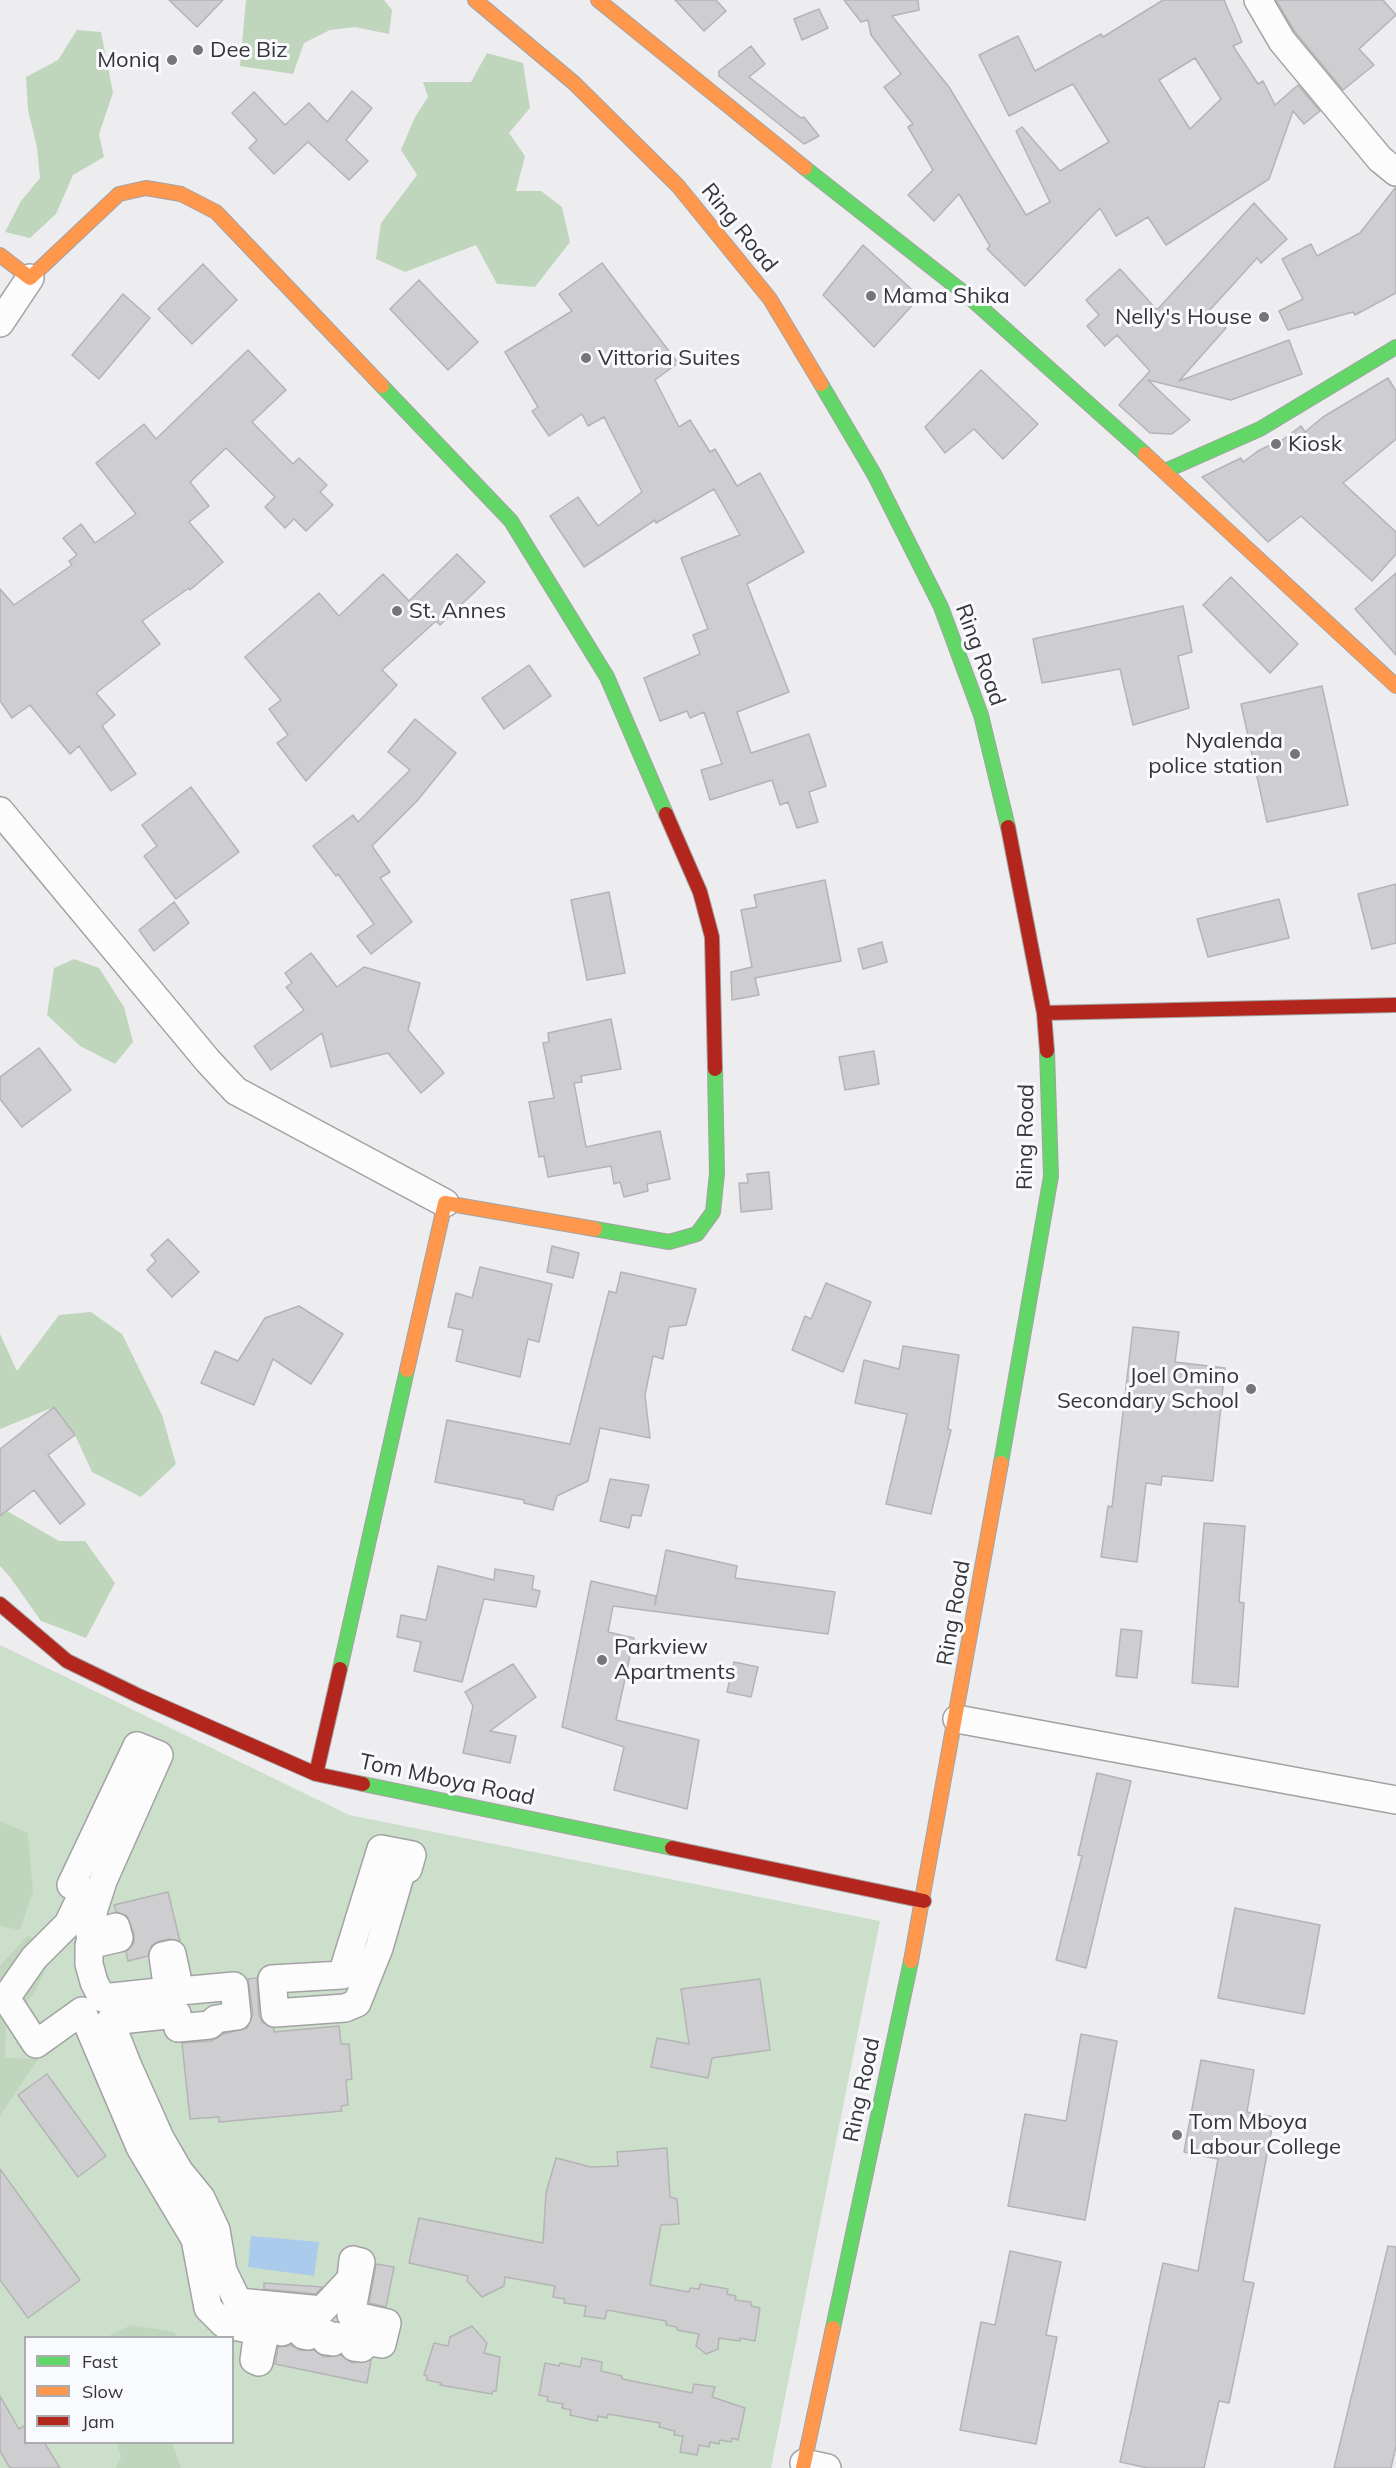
<!DOCTYPE html>
<html>
<head>
<meta charset="utf-8">
<style>
	body { margin:0 }
	#map { position:relative; width:1396px; height:2468px; overflow:hidden; background:#ededf0; font-family:Mulish,sans-serif }
	canvas { display:block }
	.legend { position:absolute; left:24px; top:2336px; width:210px; height:108px; box-sizing:border-box; background:#f9fafe; border:2px solid #abacaf; margin:0; padding:8px 10px; list-style:none; font-size:18px; color:#363638 }
	.legend li { display:flex; align-items:center; gap:12px; height:30px }
	.legend b { width:30px; border:2px solid #abacaf }
</style>
</head>
<body>
<div id="map">
<canvas width="1396" height="2468"></canvas>
<ul class="legend">
<li><b style="height:8px;background:#63d668"></b>Fast</li>
<li><b style="height:8px;background:#ff974d"></b>Slow</li>
<li><b style="height:8px;background:#b3261e"></b>Jam</li>
</ul>
</div>
<script>
const ctx = document.querySelector('canvas').getContext('2d');
ctx.lineJoin = 'round';
function fill(path, color) { ctx.fillStyle = color; ctx.fill(path, 'evenodd'); }
const poly = rows => new Path2D(rows.map(r => 'M' + r).join(''));
function strokePath(path, color, width, dash) { ctx.strokeStyle = color; ctx.lineWidth = width; ctx.lineCap = dash ? 'butt' : 'round'; ctx.setLineDash(dash || []); ctx.stroke(path); }
function drawText(font, color, halo, rows, align = 'center') {
  ctx.font = font + ' Mulish,sans-serif'; ctx.lineWidth = 6; ctx.setLineDash([]); ctx.textBaseline = 'middle'; ctx.strokeStyle = halo; ctx.fillStyle = color; for (const [text, x, y, turn = 0] of rows) {
    ctx.save(); ctx.translate(x, y); ctx.rotate((+turn || 0) * Math.PI / 180); ctx.textAlign = isNaN(turn) ? turn : align; if (halo) ctx.strokeText(text, 0, 0); ctx.fillText(text, 0, 0); ctx.restore();
  }
}
const green = poly([
	[0,1645,349,1815,880,1921,771,2468,0,2468],
	[26,2338,232,2338,232,2442,26,2442]
]);
const forest = poly([
	[246,0,384,0,392,10,389,34,355,27,330,30,304,43,293,74,240,66],
	[77,30,101,32,113,93,99,134,104,157,73,175,56,214,30,238,5,232,21,201,40,178,37,147,28,110,26,77,58,60],
	[487,53,523,63,530,108,509,133,525,156,516,191,541,191,562,207,570,242,535,287,497,284,476,245,405,272,376,259,381,223,417,175,401,150,415,117,428,97,423,82,471,82],
	[74,959,99,968,124,1007,133,1042,115,1064,80,1046,47,1015,54,968],
	[91,1312,122,1334,162,1415,176,1464,141,1497,92,1472,75,1435,54,1407,0,1429,0,1334,17,1371,59,1315],
	[0,1507,59,1541,85,1541,115,1583,86,1638,41,1621,10,1577,0,1566],
	[0,1821,28,1833,33,1892,20,1930,0,1926],
	[28,1935,54,1951,34,1994,6,2024,5,2058,38,2059,0,2116,0,1966],
	[131,2325,175,2332,176,2337,107,2337],
	[117,2442,172,2443,181,2468,115,2468,121,2458]
]);
const water = poly([
	[251,2236,319,2242,314,2276,248,2267]
]);
const building = poly([
	[169,0,223,0,197,27,169,0],
	[675,0,716,0,726,11,704,31,675,0],
	[844,0,918,0,919,10,892,16,949,87,1026,215,1050,202,1016,131,1022,127,1060,171,1109,142,1073,84,1009,116,979,55,1018,36,1035,71,1101,34,1103,37,1163,0,1224,0,1242,42,1233,46,1258,84,1263,81,1275,105,1298,85,1320,111,1304,124,1293,111,1269,179,1166,245,1148,217,1116,236,1100,208,1025,286,987,249,990,246,959,194,934,221,908,195,933,170,908,127,913,124,884,87,901,74,871,35,868,20,861,22,844,0],
	[1195,58,1221,99,1190,129,1159,80,1195,58],
	[1276,0,1383,0,1396,15,1359,49,1374,65,1343,90,1295,32,1276,0],
	[819,9,828,28,802,40,794,19,819,9],
	[751,46,765,64,749,77,801,118,804,117,819,136,804,144,719,76,719,71,751,46],
	[352,91,372,108,346,140,368,161,349,180,308,142,274,174,249,148,257,140,232,113,254,92,285,125,309,103,327,122,352,91],
	[1396,187,1396,293,1355,315,1353,312,1288,330,1279,311,1303,299,1282,259,1311,244,1317,256,1360,233,1396,187],
	[1254,203,1287,239,1261,263,1257,258,1208,312,1226,328,1179,381,1289,340,1302,374,1231,400,1148,380,1190,420,1172,434,1150,433,1119,405,1150,371,1117,335,1105,346,1087,326,1099,315,1086,300,1120,269,1157,310,1254,203],
	[863,245,920,297,874,347,823,295,863,245],
	[602,263,678,363,655,380,679,427,690,420,710,452,715,449,737,486,760,473,804,552,747,584,789,692,737,712,751,753,809,734,826,786,809,792,818,822,797,828,788,802,780,805,772,780,710,800,701,770,722,764,704,712,690,718,687,711,660,721,644,678,700,654,693,635,708,629,681,558,740,535,714,489,656,523,655,520,584,567,550,516,578,497,598,526,642,492,604,417,588,426,582,414,549,436,532,411,538,407,505,352,572,311,559,294,602,263],
	[203,264,237,300,192,344,158,309,203,264],
	[419,280,478,342,448,370,390,309,419,280],
	[123,294,150,318,99,379,72,355,123,294],
	[248,350,286,390,252,422,293,464,299,458,327,485,320,492,333,505,306,531,294,519,285,528,265,507,275,497,226,448,190,482,209,506,189,522,223,562,190,590,189,588,142,621,160,644,96,693,115,715,102,726,136,774,111,791,79,746,70,754,30,705,12,718,0,701,0,589,14,605,72,565,69,561,77,555,63,538,81,524,95,543,136,514,96,463,144,424,156,439,248,350],
	[981,370,1038,424,1003,459,974,429,945,453,925,427,981,370],
	[1388,378,1396,391,1396,439,1343,483,1396,532,1396,554,1372,581,1301,516,1268,542,1202,477,1241,458,1243,462,1258,451,1276,442,1277,444,1301,426,1305,432,1323,417,1388,378],
	[457,554,485,582,440,625,436,621,382,670,397,685,306,781,277,743,288,735,269,709,281,700,245,657,319,593,339,616,383,574,409,601,457,554],
	[1396,573,1396,655,1355,609,1396,573],
	[1231,577,1298,644,1270,673,1203,605,1231,577],
	[1183,606,1192,652,1178,656,1189,708,1133,725,1120,669,1042,683,1033,639,1183,606],
	[529,665,551,696,504,729,482,698,529,665],
	[1322,686,1348,805,1267,822,1241,704,1322,686],
	[415,719,456,753,417,801,372,846,390,872,380,878,412,922,371,954,357,936,374,924,338,874,336,876,313,846,353,815,358,822,410,770,388,752,415,719],
	[191,787,239,852,176,899,144,856,157,846,142,825,191,787],
	[825,880,841,961,755,978,759,995,732,1000,731,972,752,967,741,910,757,907,754,895,825,880],
	[1396,884,1396,943,1372,949,1358,894,1396,884],
	[609,892,625,973,587,980,571,900,609,892],
	[1279,899,1289,938,1208,957,1197,919,1279,899],
	[174,902,189,923,154,951,139,930,174,902],
	[882,942,887,962,863,969,858,949,882,942],
	[311,953,337,987,364,967,420,983,408,1030,444,1073,421,1093,388,1053,331,1067,322,1033,271,1070,254,1046,304,1010,286,987,292,983,285,973,311,953],
	[611,1019,621,1069,581,1076,582,1082,574,1083,586,1147,660,1131,670,1179,647,1184,648,1191,624,1197,620,1182,614,1184,611,1166,548,1177,544,1156,539,1157,529,1102,554,1098,543,1043,549,1042,548,1033,611,1019],
	[39,1048,71,1090,22,1127,0,1099,0,1077,39,1048],
	[874,1051,879,1084,845,1090,839,1057,874,1051],
	[769,1172,772,1209,741,1212,739,1183,748,1183,747,1174,769,1172],
	[168,1239,199,1272,172,1297,147,1270,156,1261,151,1255,168,1239],
	[552,1246,579,1253,573,1278,547,1272,552,1246],
	[480,1267,552,1284,539,1342,528,1339,520,1377,456,1361,463,1330,448,1327,456,1293,472,1298,480,1267],
	[621,1272,696,1289,686,1325,669,1327,663,1359,653,1356,645,1395,650,1438,600,1428,588,1481,557,1496,553,1510,524,1503,524,1500,435,1482,447,1420,570,1444,609,1291,616,1293,621,1272],
	[826,1283,871,1302,843,1372,792,1350,805,1316,811,1319,826,1283],
	[299,1306,343,1334,311,1384,273,1359,254,1405,201,1383,215,1351,238,1361,265,1318,299,1306],
	[1133,1327,1179,1332,1175,1362,1225,1368,1213,1481,1162,1476,1161,1485,1146,1483,1137,1562,1101,1557,1108,1506,1112,1507,1133,1327],
	[903,1346,959,1355,948,1429,951,1430,931,1514,886,1504,907,1414,855,1403,864,1360,899,1369,903,1346],
	[54,1407,75,1435,48,1455,85,1504,60,1524,34,1490,0,1516,0,1449,54,1407],
	[610,1479,649,1485,641,1516,632,1515,629,1528,600,1521,610,1479],
	[1204,1523,1245,1526,1239,1602,1244,1603,1238,1687,1192,1683,1204,1523],
	[666,1550,737,1566,735,1578,835,1592,828,1634,613,1606,608,1632,634,1638,616,1720,699,1740,687,1809,614,1790,624,1747,562,1727,591,1581,656,1596,655,1605,666,1550],
	[438,1566,494,1580,495,1569,534,1576,532,1589,540,1591,536,1607,484,1599,462,1682,414,1671,421,1642,397,1637,401,1615,426,1620,438,1566],
	[1121,1629,1142,1631,1137,1678,1116,1676,1121,1629],
	[734,1662,758,1667,751,1697,727,1692,734,1662],
	[513,1664,536,1697,490,1731,516,1736,510,1763,463,1753,473,1706,465,1692,513,1664],
	[1097,1773,1131,1781,1086,1968,1056,1960,1082,1856,1078,1855,1097,1773],
	[168,1892,180,1941,169,1939,160,1941,152,1945,148,1956,128,1961,126,1952,134,1943,134,1934,127,1916,116,1912,114,1905,168,1892],
	[1235,1908,1320,1925,1304,2014,1218,1998,1235,1908],
	[257,1978,259,2015,262,2022,274,2028,274,2032,339,2026,341,2044,349,2044,352,2079,346,2080,348,2105,341,2106,342,2111,219,2122,219,2117,190,2119,182,2043,211,2041,223,2034,247,2028,253,2014,248,1979,257,1978],
	[760,1979,770,2050,712,2058,708,2078,651,2067,657,2038,689,2044,681,1989,760,1979],
	[1081,2034,1117,2041,1085,2220,1008,2206,1025,2114,1066,2121,1081,2034],
	[1201,2060,1254,2070,1247,2112,1274,2117,1243,2281,1254,2283,1229,2403,1219,2401,1204,2468,1148,2468,1120,2462,1163,2263,1198,2271,1218,2159,1184,2152,1201,2060],
	[47,2074,106,2156,78,2177,18,2095,47,2074],
	[667,2148,670,2197,677,2199,679,2224,661,2225,650,2285,689,2292,690,2288,699,2289,700,2284,728,2289,727,2294,736,2296,735,2300,751,2302,751,2306,760,2308,755,2341,740,2338,740,2341,719,2338,718,2349,706,2354,696,2346,699,2334,677,2330,677,2327,666,2325,666,2321,607,2310,605,2319,584,2316,586,2306,564,2303,565,2299,553,2297,555,2286,505,2277,504,2286,482,2297,467,2281,468,2276,409,2263,419,2218,543,2243,546,2193,556,2158,591,2167,618,2166,617,2152,667,2148],
	[0,2169,80,2280,28,2318,0,2280,0,2169],
	[1388,2246,1396,2247,1396,2446,1391,2468,1334,2468,1388,2246],
	[1010,2251,1061,2262,1046,2335,1057,2337,1036,2444,960,2430,981,2322,995,2325,1010,2251],
	[376,2264,394,2267,386,2307,369,2303,376,2264],
	[264,2283,322,2287,316,2294,264,2289,264,2283],
	[472,2326,487,2343,484,2353,500,2357,496,2391,493,2391,492,2394,440,2385,441,2383,427,2380,427,2376,424,2375,434,2343,448,2346,450,2337,472,2326],
	[291,2345,300,2350,314,2350,324,2357,341,2355,352,2363,371,2360,367,2383,275,2364,278,2347,291,2345],
	[582,2358,602,2362,601,2371,622,2376,622,2379,692,2393,694,2384,715,2387,712,2397,745,2408,738,2440,732,2438,731,2442,720,2440,719,2444,710,2442,709,2447,699,2445,697,2455,680,2452,683,2436,674,2435,675,2431,659,2427,660,2423,608,2414,607,2418,598,2416,597,2421,570,2415,571,2410,562,2408,563,2404,547,2401,548,2397,539,2395,545,2363,559,2366,560,2363,580,2367,582,2358],
	[0,2396,19,2429,26,2425,26,2442,44,2442,60,2468,10,2468,0,2451,0,2396]
]);
const street = poly([
	[1258,0,1282,41,1380,159,1396,172],
	[0,323,30,278],
	[0,811,208,1061,236,1091,445,1203],
	[957,1719,1396,1800],
	[137,1746,159,1755,103,1881,94,1909,90,1935,116,1927,119,1938,89,1945,89,1964,94,1982,102,1998,168,1991,163,1956,172,1954,180,1991,234,1986,237,2016,216,2019,210,2025,178,2028,177,2014,110,2021,127,2064,160,2138,179,2171,201,2198,216,2230,223,2271,238,2302,322,2310,351,2279,353,2260,361,2262,351,2315,387,2323,382,2344,364,2341,362,2348,354,2347,355,2340,334,2336,333,2342,326,2341,327,2334,309,2331,308,2336,303,2335,303,2331,284,2326,282,2332,277,2330,278,2326,267,2324,259,2362,254,2360,258,2331,224,2324,208,2308,195,2239,140,2147,82,2011,36,2044,6,1998,34,1958,68,1924,84,1891,71,1885,137,1746],
	[381,1849,412,1855,408,1869,402,1869,379,1948,357,2003,345,2008,275,2013,272,1979,342,1975,381,1849],
	[804,2463,827,2468]
]);
const fast = poly([
	[805,168,968,296,1145,454],
	[821,384,874,474,941,607,981,715,1008,827],
	[382,386,511,521,607,677,666,814],
	[1165,471,1260,429,1396,347],
	[595,1229,669,1242,697,1234,713,1212,717,1173,715,1069],
	[1001,1463,1051,1176,1047,1051],
	[340,1669,407,1370],
	[363,1784,672,1848],
	[833,2328,911,1961]
]);
const slow = poly([
	[475,0,574,83,678,186,770,299,821,384],
	[598,0,805,168],
	[0,255,30,278,119,194,146,188,181,194,216,212,382,386],
	[1145,454,1396,686],
	[407,1370,445,1203,595,1229],
	[911,1961,1001,1463],
	[803,2468,833,2328]
]);
const jam = poly([
	[666,814,700,892,712,937,715,1069],
	[1008,827,1044,1013,1047,1051],
	[1044,1013,1396,1005],
	[0,1604,67,1661,139,1696,316,1774,363,1784],
	[316,1774,340,1669],
	[672,1848,924,1901]
]);
const markers = [
	[198,50,6,"#767678"],
	[172,60,6,"#767678"],
	[871,296,6,"#767678"],
	[1264,317,6,"#767678"],
	[586,358,6,"#767678"],
	[1276,444,6,"#767678"],
	[397,611,6,"#767678"],
	[1295,754,6,"#767678"],
	[1251,1389,6,"#767678"],
	[602,1660,6,"#767678"],
	[1177,2135,6,"#767678"]
];
const poiNames = [
	["Dee Biz",210,50],
	["Moniq",160,60,"right"],
	["Mama Shika",883,296],
	["Nelly's House",1252,317,"right"],
	["Vittoria Suites",598,358],
	["Kiosk",1288,444],
	["St. Annes",409,611],
	["Nyalenda",1283,741,"right"],
	["police station",1283,766,"right"],
	["Joel Omino",1239,1376,"right"],
	["Secondary School",1239,1401,"right"],
	["Parkview",614,1647],
	["Apartments",614,1672],
	["Tom Mboya",1189,2122],
	["Labour College",1189,2147]
];
const streetNames = [
	["Ring Road",739,228,51],
	["Ring Road",980,655,70],
	["Ring Road",1026,1137,-89],
	["Ring Road",954,1613,-80],
	["Tom Mboya Road",447,1780,12],
	["Ring Road",862,2090,-78]
];
fill(green, '#ccdfca');
fill(forest, '#bfd6bc');
fill(water, '#aacbeb');
fill(building, '#ceced0');
strokePath(building, '#b4b4b6', 1.5);
strokePath(street, '#a2a2a4', 30);
strokePath(fast, '#a2a2a4', 16);
strokePath(slow, '#a2a2a4', 16);
strokePath(jam, '#a2a2a4', 16);
strokePath(street, '#fcfcfd', 27);
strokePath(fast, '#63d668', 14);
strokePath(slow, '#ff974d', 14);
strokePath(jam, '#b3261e', 14);
for (const [x, y, r, color] of markers) { const dot = new Path2D(); dot.arc(x, y, r, 0, 2 * Math.PI); ctx.fillStyle = color; ctx.fill(dot); strokePath(dot, '#f9fafe', 2); }
drawText('22px', '#363638', '#f9fafe', poiNames, 'left');
drawText('22px', '#363638', '#f9fafe', streetNames);
</script>
</body>
</html>
